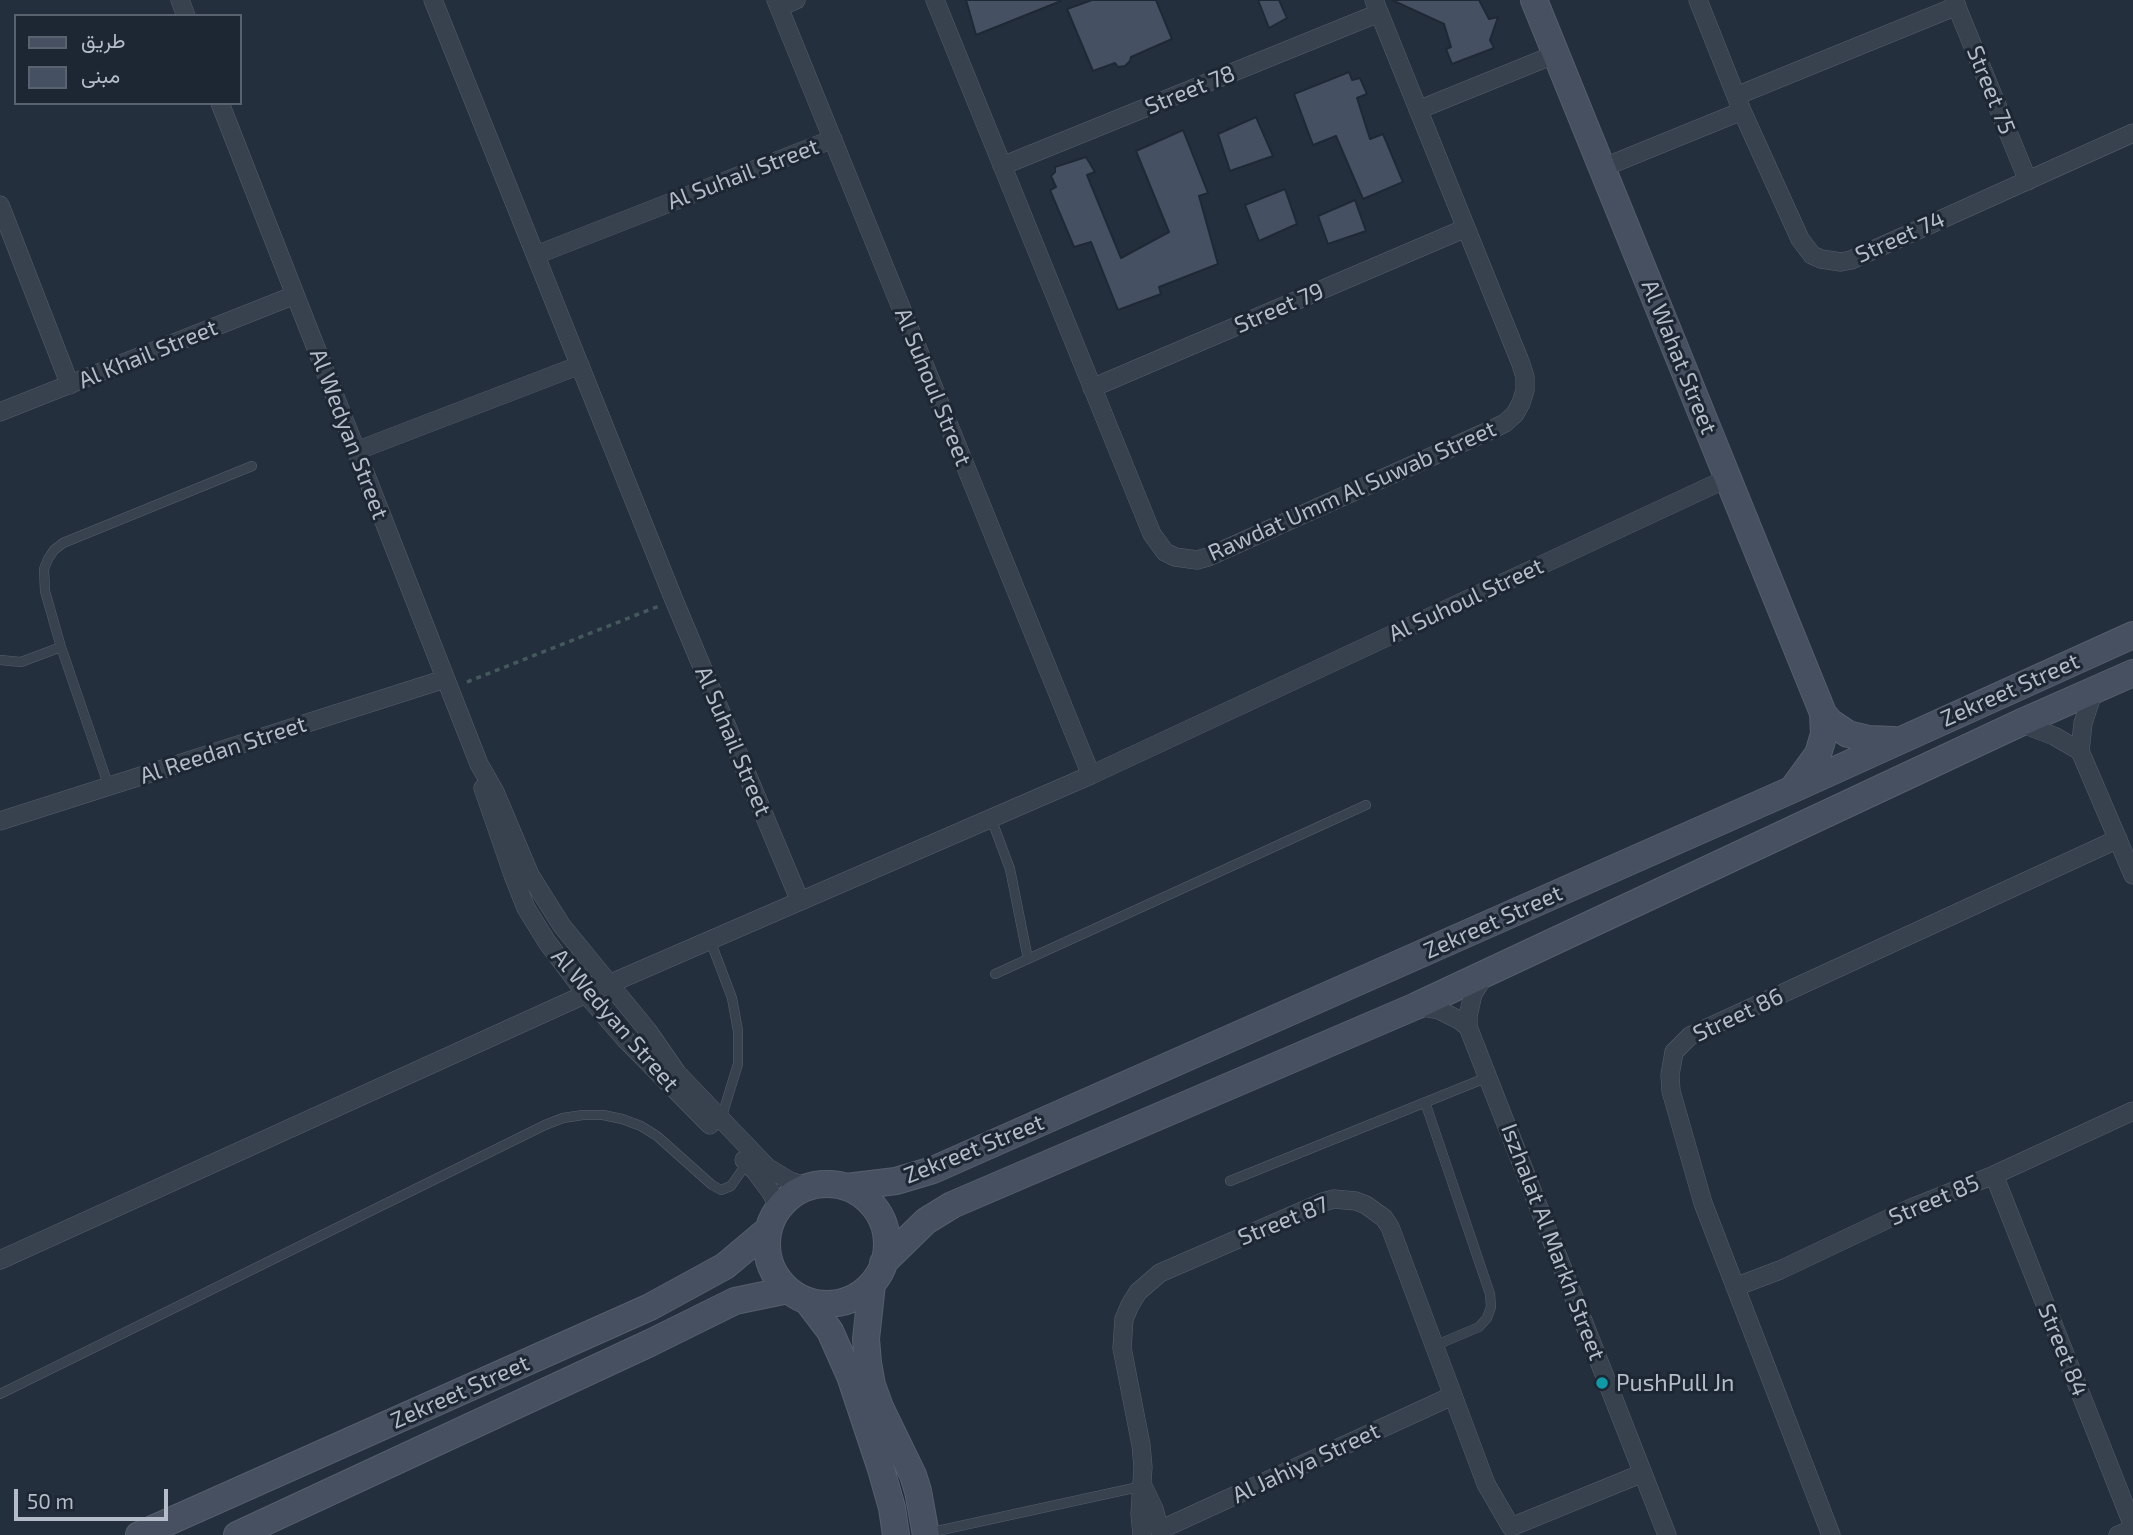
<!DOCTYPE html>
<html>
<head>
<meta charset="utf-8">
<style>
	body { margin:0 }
	#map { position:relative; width:2133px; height:1535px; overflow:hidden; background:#242f3e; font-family:"Exo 2",Vazirmatn,sans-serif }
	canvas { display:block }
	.legend { position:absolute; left:14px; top:14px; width:228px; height:91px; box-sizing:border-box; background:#1d2633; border:2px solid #59626f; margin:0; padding:9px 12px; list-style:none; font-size:21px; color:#b4bcc9 }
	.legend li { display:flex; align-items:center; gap:14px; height:35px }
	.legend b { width:35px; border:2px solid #59626f }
	.scale { position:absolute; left:14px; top:1489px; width:154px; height:32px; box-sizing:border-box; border:4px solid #b4bcc9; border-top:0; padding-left:9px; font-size:21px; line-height:24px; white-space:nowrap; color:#b4bcc9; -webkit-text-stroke:5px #1d2633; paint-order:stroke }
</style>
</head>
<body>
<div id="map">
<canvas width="2133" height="1535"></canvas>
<ul class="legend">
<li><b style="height:9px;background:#465061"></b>طريق</li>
<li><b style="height:19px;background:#455162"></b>مبنى</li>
</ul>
<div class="scale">50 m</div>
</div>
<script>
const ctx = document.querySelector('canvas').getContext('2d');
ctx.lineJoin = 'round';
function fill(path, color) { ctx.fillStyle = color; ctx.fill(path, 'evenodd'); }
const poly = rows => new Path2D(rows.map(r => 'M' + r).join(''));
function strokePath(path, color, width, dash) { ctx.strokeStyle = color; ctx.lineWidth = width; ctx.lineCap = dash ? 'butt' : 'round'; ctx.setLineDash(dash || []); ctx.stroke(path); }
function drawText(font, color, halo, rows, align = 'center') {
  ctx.font = font + ' "Exo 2",sans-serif'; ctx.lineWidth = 6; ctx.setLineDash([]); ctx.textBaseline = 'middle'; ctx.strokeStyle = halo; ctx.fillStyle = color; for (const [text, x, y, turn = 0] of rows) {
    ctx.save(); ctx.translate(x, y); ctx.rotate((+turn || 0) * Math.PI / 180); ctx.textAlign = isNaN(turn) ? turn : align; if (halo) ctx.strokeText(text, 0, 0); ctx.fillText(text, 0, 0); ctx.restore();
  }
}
const building = poly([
	[966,0,1061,0,1061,1,976,35,966,0],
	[1092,0,1156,0,1172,39,1131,57,1130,61,1125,66,1118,67,1115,63,1093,71,1067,9,1092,0],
	[1258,0,1279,0,1287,18,1269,28,1258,0],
	[1392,0,1479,0,1489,19,1498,17,1490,40,1494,48,1452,64,1446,49,1451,47,1444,24,1392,0],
	[1349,72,1352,80,1360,78,1367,94,1357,98,1370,139,1383,134,1403,182,1363,199,1336,136,1313,145,1294,94,1349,72],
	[1256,117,1273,156,1230,171,1218,134,1256,117],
	[1183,130,1208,193,1199,196,1218,264,1159,287,1161,294,1118,310,1091,242,1074,247,1050,190,1056,187,1051,176,1055,172,1055,167,1086,157,1095,172,1087,175,1121,258,1169,232,1136,151,1183,130],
	[1285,189,1297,224,1259,241,1245,205,1285,189],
	[1355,200,1366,231,1328,244,1318,216,1355,200]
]);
const path = poly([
	[467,682,659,606]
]);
const lane = poly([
	[0,660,21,662,61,647],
	[109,787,61,647,45,591,44,569,48,559,54,550,63,543,252,466],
	[991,818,1010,869,1028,959],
	[710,940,732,998,738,1031,738,1064,721,1119],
	[995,974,1366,805],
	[1425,1102,1490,1294,1491,1307,1487,1318,1479,1327,1434,1346],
	[1230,1181,1488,1077],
	[0,1394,545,1125,563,1118,583,1115,603,1115,622,1119,641,1126,657,1136,712,1185,721,1190,731,1186,747,1163],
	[928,1533,1143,1486]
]);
const street = poly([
	[180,0,186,16],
	[433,0,674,600,800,901],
	[776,0,1091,775],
	[935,0,1152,534,1165,552,1175,557,1197,560,1208,557,1493,429,1505,423,1515,414,1521,403,1525,390,1525,377,1521,364,1374,0],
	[1698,0,1742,111,1800,239,1812,255,1821,259,1841,262,1851,260,2133,133],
	[1954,0,2028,181],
	[779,7,796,0],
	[1736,96,1957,6],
	[220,103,479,764,495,792,530,875,562,926,648,1031,677,1073,767,1167,790,1181,808,1187],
	[1418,110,1556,54],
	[1002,166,1379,13],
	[1602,168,1742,111],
	[0,205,70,385],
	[536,255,833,139],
	[1092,388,1466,228],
	[0,412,295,295],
	[356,451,580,365],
	[2094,690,2083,723,2080,751,2133,875],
	[2020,723,2054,736,2080,751],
	[483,788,513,875,526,908,547,942,586,994,625,1039,710,1125],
	[0,821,445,679],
	[1485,975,1473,994,1468,1016,1468,1027,1667,1535],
	[1416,1006,1439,1010,1459,1020,1468,1027],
	[744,1160,755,1171,770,1191,776,1202,776,1212],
	[1994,1175,2133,1526],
	[0,1260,586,994,1091,775,1728,478],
	[1735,1287,1780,1270,1911,1208,1994,1175,2133,1111],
	[1143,1486,1154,1509,1161,1535],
	[1160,1530,1452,1396],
	[1142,1535,1140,1514,1143,1467,1141,1445,1122,1348,1124,1319,1130,1305,1138,1292,1160,1273,1323,1202,1334,1199,1356,1201,1366,1205,1384,1218,1390,1227,1486,1484,1511,1527,1643,1473],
	[1831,1535,1703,1203,1671,1091,1670,1075,1674,1052,1690,1036,2118,839],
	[2118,1535,2133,1529]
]);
const secondary = poly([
	[1534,0,1823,713,1824,734,1818,754,1794,787],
	[1823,713,1830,722,1848,734,1869,739,1893,740],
	'767 1244a60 60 0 1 1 120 0a60 60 0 1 1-120 0Z',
	[846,1187,896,1181,933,1170,1791,790,2133,635],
	[883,1263,926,1221,952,1205,1416,1006,2020,723,2133,673],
	[872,1284,866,1339,868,1363,872,1385,880,1407,913,1475,918,1491,926,1535],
	[808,1302,830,1331,850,1376,881,1469,892,1508,896,1535],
	[139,1535,650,1307,725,1266,769,1229],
	[237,1535,650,1343,735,1301,788,1290]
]);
const markers = [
	[1602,1383,7,"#0f9aa8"]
];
const streetNames = [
	["Street 78",1190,90,-22],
	["Street 75",1991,90,68],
	["Al Suhail Street",743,174,-21],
	["Street 74",1900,237,-24],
	["Street 79",1279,308,-23],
	["Al Khail Street",148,354,-22],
	["Al Wahat Street",1679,357,68],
	["Al Suhoul Street",933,387,68],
	["Al Wedyan Street",349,434,69],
	["Rawdat Umm Al Suwab Street",1352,491,-24],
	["Al Suhoul Street",1466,600,-25],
	["Zekreet Street",2010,690,-24],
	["Al Suhail Street",733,741,67],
	["Al Reedan Street",223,750,-18],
	["Zekreet Street",1493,922,-24],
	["Street 86",1738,1015,-25],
	["Al Wedyan Street",615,1020,49],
	["Zekreet Street",974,1149,-22],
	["Street 85",1934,1200,-23],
	["Street 87",1283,1221,-22],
	["Iszhalat Al Markh Street",1553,1242,69],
	["Street 84",2063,1350,68],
	["Zekreet Street",460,1392,-24],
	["Al Jahiya Street",1306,1463,-25]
];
const poiNames = [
	["PushPull Jn",1616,1383]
];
fill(building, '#455162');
strokePath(building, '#1f2835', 2);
strokePath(lane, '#565f6c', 10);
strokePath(street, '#565f6c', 19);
strokePath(secondary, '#565f6c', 28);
strokePath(path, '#44595c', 3.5, [5, 5]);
strokePath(lane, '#38414e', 9);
strokePath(street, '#38414e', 18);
strokePath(secondary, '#465061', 26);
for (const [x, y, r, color] of markers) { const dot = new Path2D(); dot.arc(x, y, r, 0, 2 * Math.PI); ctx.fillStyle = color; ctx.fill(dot); strokePath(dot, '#1d2633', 2.5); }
drawText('23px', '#b4bcc9', '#1d2633', streetNames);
drawText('23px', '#b4bcc9', '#1d2633', poiNames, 'left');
</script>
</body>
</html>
